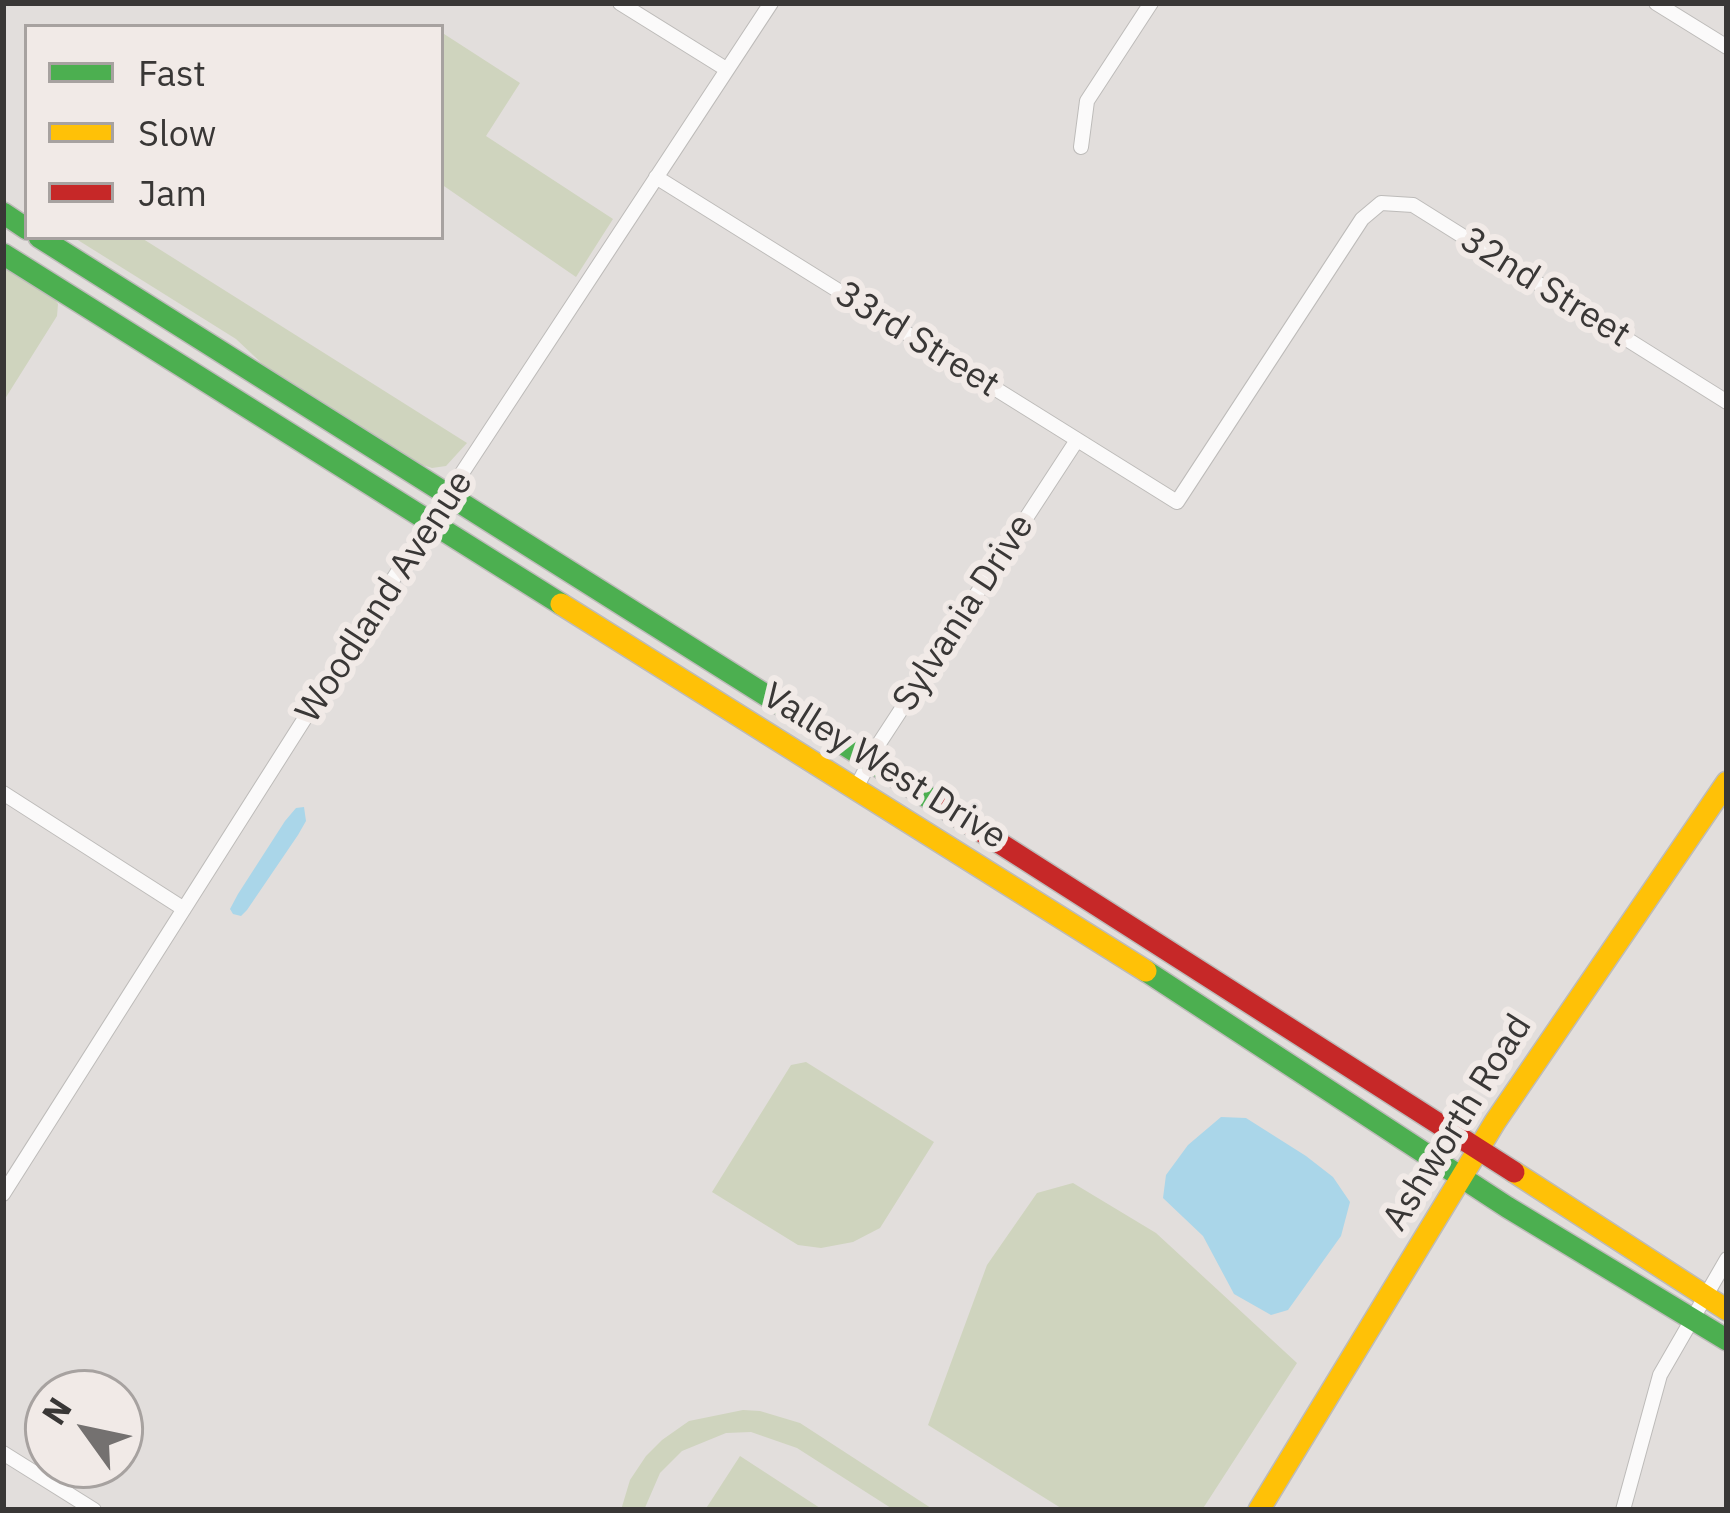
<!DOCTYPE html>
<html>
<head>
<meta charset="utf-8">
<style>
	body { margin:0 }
	#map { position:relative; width:1730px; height:1513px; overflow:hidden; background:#e2dedc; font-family:"IBM Plex Sans",sans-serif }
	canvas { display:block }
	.frame { position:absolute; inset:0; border:6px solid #393736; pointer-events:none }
	.legend { position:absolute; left:24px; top:24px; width:420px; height:216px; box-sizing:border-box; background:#f1eae7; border:3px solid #a7a2a0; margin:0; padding:15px 21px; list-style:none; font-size:36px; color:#393736 }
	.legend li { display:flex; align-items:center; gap:24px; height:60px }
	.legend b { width:60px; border:3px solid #a7a2a0 }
	.north { position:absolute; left:24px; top:1369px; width:120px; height:120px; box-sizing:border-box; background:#f1eae7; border:3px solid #a7a2a0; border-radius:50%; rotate:303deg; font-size:33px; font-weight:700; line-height:48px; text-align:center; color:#393736 }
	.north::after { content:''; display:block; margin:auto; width:42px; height:54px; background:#747170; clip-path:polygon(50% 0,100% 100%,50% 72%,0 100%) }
</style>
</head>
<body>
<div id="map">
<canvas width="1730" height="1513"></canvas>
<div class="frame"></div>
<ul class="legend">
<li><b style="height:15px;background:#4caf50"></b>Fast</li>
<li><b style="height:15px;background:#ffc107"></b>Slow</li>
<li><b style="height:15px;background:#c62828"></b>Jam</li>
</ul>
<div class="north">N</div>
</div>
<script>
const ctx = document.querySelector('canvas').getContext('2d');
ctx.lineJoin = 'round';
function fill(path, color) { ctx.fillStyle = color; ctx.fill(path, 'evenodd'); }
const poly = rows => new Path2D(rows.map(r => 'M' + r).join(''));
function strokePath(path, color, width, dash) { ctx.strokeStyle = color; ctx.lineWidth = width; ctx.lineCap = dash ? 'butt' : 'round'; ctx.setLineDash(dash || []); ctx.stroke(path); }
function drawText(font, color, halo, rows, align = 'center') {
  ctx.font = font + ' "IBM Plex Sans",sans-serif'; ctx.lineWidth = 12; ctx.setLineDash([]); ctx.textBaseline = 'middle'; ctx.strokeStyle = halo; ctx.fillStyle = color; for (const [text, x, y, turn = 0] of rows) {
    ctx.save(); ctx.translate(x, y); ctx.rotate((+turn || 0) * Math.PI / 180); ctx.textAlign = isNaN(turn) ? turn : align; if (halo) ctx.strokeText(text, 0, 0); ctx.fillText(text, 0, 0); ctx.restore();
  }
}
const green = poly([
	[441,32,520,83,486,136,613,219,576,277,441,184],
	[73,237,140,237,467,443,446,466,432,468,419,464,270,371,236,339],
	[3,267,53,297,58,304,57,316,3,402],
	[806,1062,934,1142,880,1228,853,1242,821,1248,798,1245,712,1192,791,1065],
	[1073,1183,1156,1233,1297,1363,1202,1510,1064,1510,928,1425,987,1265,1037,1193],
	[743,1410,760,1411,800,1423,934,1510,894,1510,797,1448,751,1432,726,1433,682,1451,660,1473,644,1510,621,1510,630,1480,646,1456,662,1440,689,1421],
	[740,1456,823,1510,705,1510]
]);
const water = poly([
	[304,807,306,821,298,835,247,910,241,916,233,914,230,909,238,894,285,821,296,808],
	[1221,1117,1246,1118,1306,1156,1333,1177,1350,1202,1341,1236,1288,1310,1271,1315,1234,1294,1203,1236,1163,1198,1166,1175,1188,1145]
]);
const street = poly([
	[620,3,726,69],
	[1656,3,1727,47],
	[1081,147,1087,101,1151,3],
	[656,177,1177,502,1362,219,1381,203,1413,205,1727,402],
	[856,788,880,742,1077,440],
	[3,793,184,909],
	[3,1194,418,540,771,3],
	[3,1453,94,1510],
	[1623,1510,1660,1375,1727,1259]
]);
const fast = poly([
	[3,213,27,229],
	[39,237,940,805],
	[3,254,561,604],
	[1146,971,1507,1207,1727,1340]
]);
const slow = poly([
	[561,604,1146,971],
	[1514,1172,1727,1310],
	[1259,1510,1495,1122,1727,782]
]);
const jam = poly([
	[940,805,1514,1172]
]);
const streetNames = [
	["32nd Street",1545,288,32],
	["33rd Street",917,340,32],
	["Woodland Avenue",385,597,-57],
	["Sylvania Drive",964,613,-57],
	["Valley West Drive",884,767,32],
	["Ashworth Road",1458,1123,-58]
];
fill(green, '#cfd4be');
fill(water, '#aad6e9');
strokePath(street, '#bdbbb9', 16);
strokePath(fast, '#bdbbb9', 24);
strokePath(slow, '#bdbbb9', 24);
strokePath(jam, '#bdbbb9', 24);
strokePath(street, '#fbfafa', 14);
strokePath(fast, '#4caf50', 21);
strokePath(slow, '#ffc107', 21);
strokePath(jam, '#c62828', 21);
drawText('36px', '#393736', '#f1eae7', streetNames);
</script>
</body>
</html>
